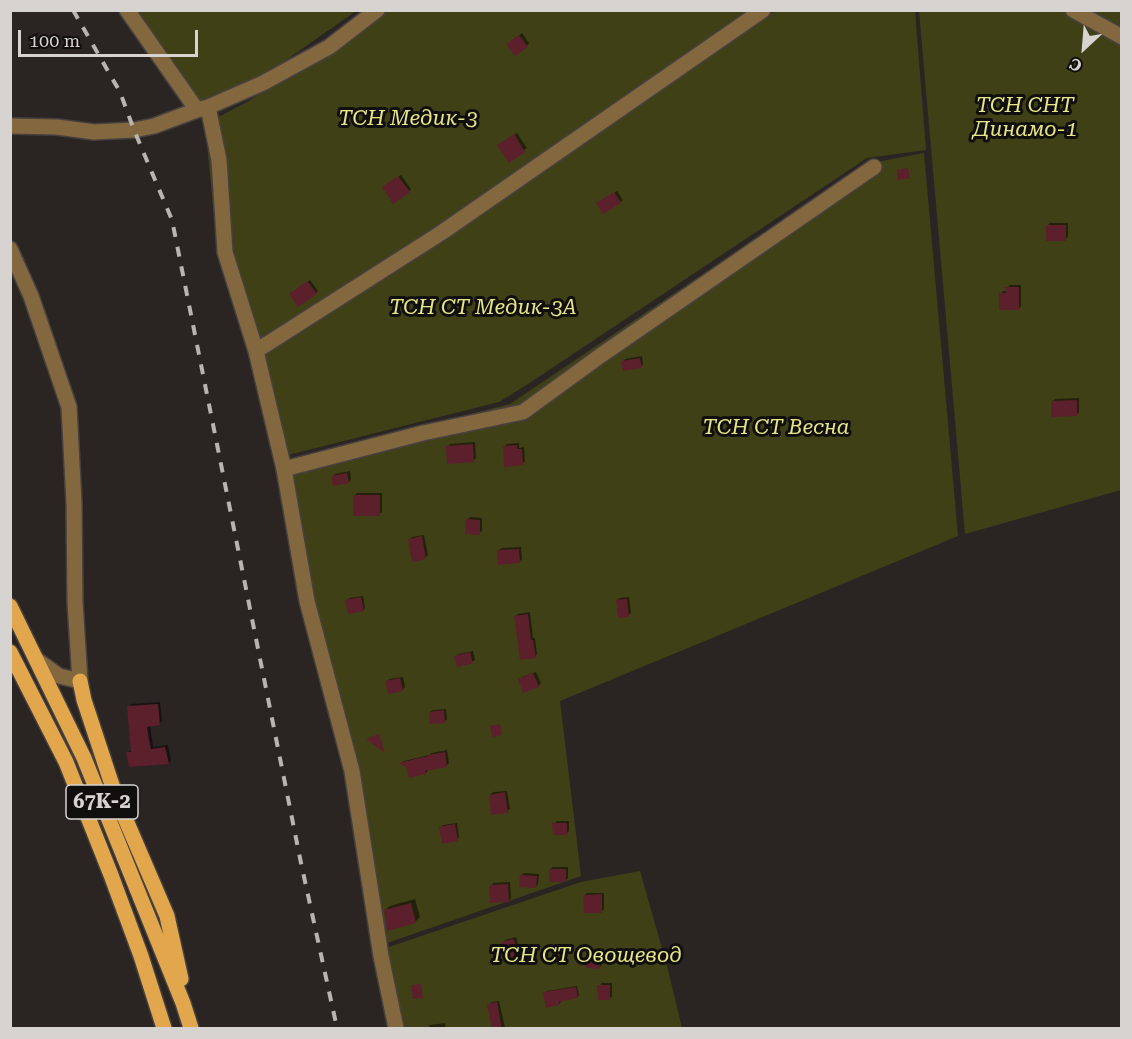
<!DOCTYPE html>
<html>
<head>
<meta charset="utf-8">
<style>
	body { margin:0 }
	#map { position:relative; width:1132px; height:1039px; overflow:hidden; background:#2a2523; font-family:"Roboto Serif",serif }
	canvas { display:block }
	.frame { position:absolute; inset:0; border:12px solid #d6d3d1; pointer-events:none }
	.north { position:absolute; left:1054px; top:18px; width:60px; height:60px; -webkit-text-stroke:4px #110f0e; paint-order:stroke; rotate:206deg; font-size:16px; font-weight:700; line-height:24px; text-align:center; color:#d6d3d1 }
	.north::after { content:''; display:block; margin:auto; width:21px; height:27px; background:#d6d3d1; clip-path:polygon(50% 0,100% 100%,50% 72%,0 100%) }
	.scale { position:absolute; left:18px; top:30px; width:180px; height:27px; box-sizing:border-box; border:3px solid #d6d3d1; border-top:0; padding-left:8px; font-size:18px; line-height:21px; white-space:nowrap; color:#d6d3d1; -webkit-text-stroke:4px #110f0e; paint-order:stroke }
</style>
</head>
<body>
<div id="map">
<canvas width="1132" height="1039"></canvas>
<div class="frame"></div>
<div class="north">С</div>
<div class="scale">100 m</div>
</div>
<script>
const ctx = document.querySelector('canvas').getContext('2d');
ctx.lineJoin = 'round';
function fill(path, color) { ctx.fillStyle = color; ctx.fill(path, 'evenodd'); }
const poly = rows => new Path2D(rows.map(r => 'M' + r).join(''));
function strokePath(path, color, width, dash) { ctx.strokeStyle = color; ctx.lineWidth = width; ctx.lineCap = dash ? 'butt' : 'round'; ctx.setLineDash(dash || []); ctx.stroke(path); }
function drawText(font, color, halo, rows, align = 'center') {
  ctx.font = font + ' "Roboto Serif",serif'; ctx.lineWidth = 6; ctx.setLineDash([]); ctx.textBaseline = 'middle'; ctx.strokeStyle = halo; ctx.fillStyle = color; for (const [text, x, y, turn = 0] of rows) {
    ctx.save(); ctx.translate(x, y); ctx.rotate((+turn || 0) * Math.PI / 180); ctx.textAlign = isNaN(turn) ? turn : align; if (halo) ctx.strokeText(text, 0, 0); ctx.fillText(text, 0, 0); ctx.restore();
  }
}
const green = poly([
	[133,11,356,11,205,117],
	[377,11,755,11,434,229,248,347,218,256,205,124,247,102,329,47],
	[775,11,915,11,926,150,867,158,528,384,499,402,276,458,252,355],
	[919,11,1061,11,1121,43,1121,490,965,534],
	[1086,11,1121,11,1121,30],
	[924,153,958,536,560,701,581,876,387,943,354,760,309,585,287,461,510,404,866,164],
	[640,871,667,966,682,1028,388,1028,374,951,386,948,581,882]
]);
const shadow = poly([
	[522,33,529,43,527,46,510,42],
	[517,133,527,148,509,161,502,143],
	[401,175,411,189,409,191,387,185],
	[617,191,623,200,620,202,601,201],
	[1050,223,1068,223,1068,237,1065,239,1048,225],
	[310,280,318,291,316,293,293,292],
	[1010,285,1021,285,1021,306,1019,309,1001,294,1003,291,1007,291,1007,288],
	[642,356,643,364,641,367,623,362,625,359],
	[1079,398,1079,412,1076,415,1053,401,1055,399],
	[475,442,476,458,473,461,447,447,450,444],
	[519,443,519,448,524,447,525,461,522,464,504,447,507,444],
	[350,471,351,479,349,482,332,477,335,474],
	[357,493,382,493,382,512,379,514,354,496],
	[470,517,482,518,482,531,479,533,467,520],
	[424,535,428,555,425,558,409,540,412,537],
	[521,547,522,559,519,562,499,550,502,548],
	[363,596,365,608,363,610,347,600,350,598],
	[629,597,631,613,628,615,617,600,620,598],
	[530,612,533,638,535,638,537,654,535,657,515,616,518,614],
	[473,651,475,660,472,662,456,656,459,654],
	[536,672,541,683,538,686,520,679,522,677],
	[403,677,405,687,402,690,387,682,389,679],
	[160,702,162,721,159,724,150,725,153,747,168,745,171,760,169,763,130,766,127,753,132,750,129,707,131,704],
	[446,709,447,719,445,721,430,712,433,710],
	[447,750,449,763,446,766,427,769,428,771,425,773,408,767,402,763,404,761,429,755,432,753],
	[507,791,510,809,507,811,490,795,493,792],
	[557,821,569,821,569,831,566,834,554,824],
	[457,823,459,837,457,840,441,828,443,825],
	[553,867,568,867,568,878,566,880,550,869],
	[524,873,539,874,538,884,535,887,521,876],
	[510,882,511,898,509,901,491,886,493,883],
	[587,893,604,893,604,909,602,911,584,896],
	[415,899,420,917,415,922,385,910,390,906],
	[516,937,520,952,517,954,503,943,505,940],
	[590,954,602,955,602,964,600,967,587,957],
	[602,983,612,983,612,996,610,998,599,986],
	[577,986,579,995,577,997,560,1000,561,1002,559,1004,545,993,547,991],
	[499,1001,505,1028,494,1028,489,1005,492,1002],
	[445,1023,446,1028,428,1028,430,1025]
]);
const building = poly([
	[519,35,528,47,515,56,506,44],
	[514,134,525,152,509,163,497,145],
	[908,168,910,178,898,180,897,170],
	[398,176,410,192,393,204,382,187],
	[614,192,621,203,603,214,596,203],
	[1046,225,1066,225,1066,241,1046,241],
	[307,281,317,294,298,307,289,294],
	[1005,287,1019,287,1019,310,999,310,999,293,1006,293],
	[640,358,642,368,623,371,621,361],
	[1077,400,1077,416,1051,417,1051,401],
	[473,444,474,462,447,464,446,446],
	[517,445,517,449,522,449,523,465,504,467,503,446],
	[347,473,349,483,333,486,331,476],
	[353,495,380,495,380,516,353,516],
	[466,519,480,520,480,535,465,534],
	[422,536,426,559,412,562,408,539],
	[519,549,520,563,498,565,497,550],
	[361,597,364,611,348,614,345,600],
	[627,599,629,617,618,618,616,600],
	[528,614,531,640,533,640,536,658,520,660,514,616],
	[470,652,473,663,457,667,454,656],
	[533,673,539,687,523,693,518,679],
	[400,678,403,691,388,694,385,681],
	[158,704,160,725,147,727,149,740,151,749,165,747,169,764,129,767,126,752,131,752,127,706],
	[444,710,445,723,430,724,429,712],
	[500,724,502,735,492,737,490,726],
	[379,734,385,753,366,739],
	[445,752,447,767,425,771,426,774,409,778,407,768,399,763,428,756,428,755],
	[505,792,508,813,491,815,489,795],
	[552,823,567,823,567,835,553,835],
	[455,824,458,841,442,844,439,827],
	[549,869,566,869,566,882,549,882],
	[520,875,537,876,536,888,519,887],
	[508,884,509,902,490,903,489,885],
	[602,894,602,913,584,913,583,895],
	[411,903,416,923,387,931,384,910],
	[514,939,518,956,505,959,501,942],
	[586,956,600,957,600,969,586,968],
	[421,984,423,998,413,999,411,985],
	[597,985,610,985,610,1000,598,1000],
	[576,987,578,998,559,1002,559,1005,546,1008,543,992],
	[497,1002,502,1029,492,1029,487,1004]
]);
const minor = poly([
	[127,10,197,110],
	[1073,10,1122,37],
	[208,107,219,160,225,252,256,351,284,469,307,601,352,771,381,956,396,1028],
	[10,126,57,127,94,132,134,130,154,126,197,110,208,107,263,83,329,47,377,10],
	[10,249,31,296,69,407,74,503,75,602,80,681,59,676,37,660],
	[256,351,441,233,763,10],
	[284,469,423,433,523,412,600,356,874,167]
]);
const major = poly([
	[10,606,84,758,183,1003,191,1028],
	[10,652,66,762,111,875,141,956,164,1028],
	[80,681,84,700,116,797,167,916,181,979]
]);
const rail = poly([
	[73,10,120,92,134,130,172,220,301,863,337,1028]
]);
const shields = [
	[102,802,72]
];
const shieldNames = [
	["67К-2",102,802]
];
const parkNames = [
	["ТСН СНТ",1025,106],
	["Динамо-1",1025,130],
	["ТСН Медик-3",408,119],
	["ТСН СТ Медик-3А",483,308],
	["ТСН СТ Весна",776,428],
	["ТСН СТ Овощевод",586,956]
];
fill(green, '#404016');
fill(shadow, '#0007');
fill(building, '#5c1f2c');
strokePath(minor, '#46413f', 18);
strokePath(major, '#46413f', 18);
strokePath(minor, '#83673f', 15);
strokePath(major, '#e2a74c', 15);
strokePath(rail, '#b7b4b2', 4, [10, 10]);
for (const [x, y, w] of shields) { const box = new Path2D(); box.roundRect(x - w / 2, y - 17, w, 34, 4.5); ctx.fillStyle = '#110f0e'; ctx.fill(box); strokePath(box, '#d6d3d1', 1.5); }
drawText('bold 20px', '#d6d3d1', null, shieldNames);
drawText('italic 21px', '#e7e686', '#110f0e', parkNames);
</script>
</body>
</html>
